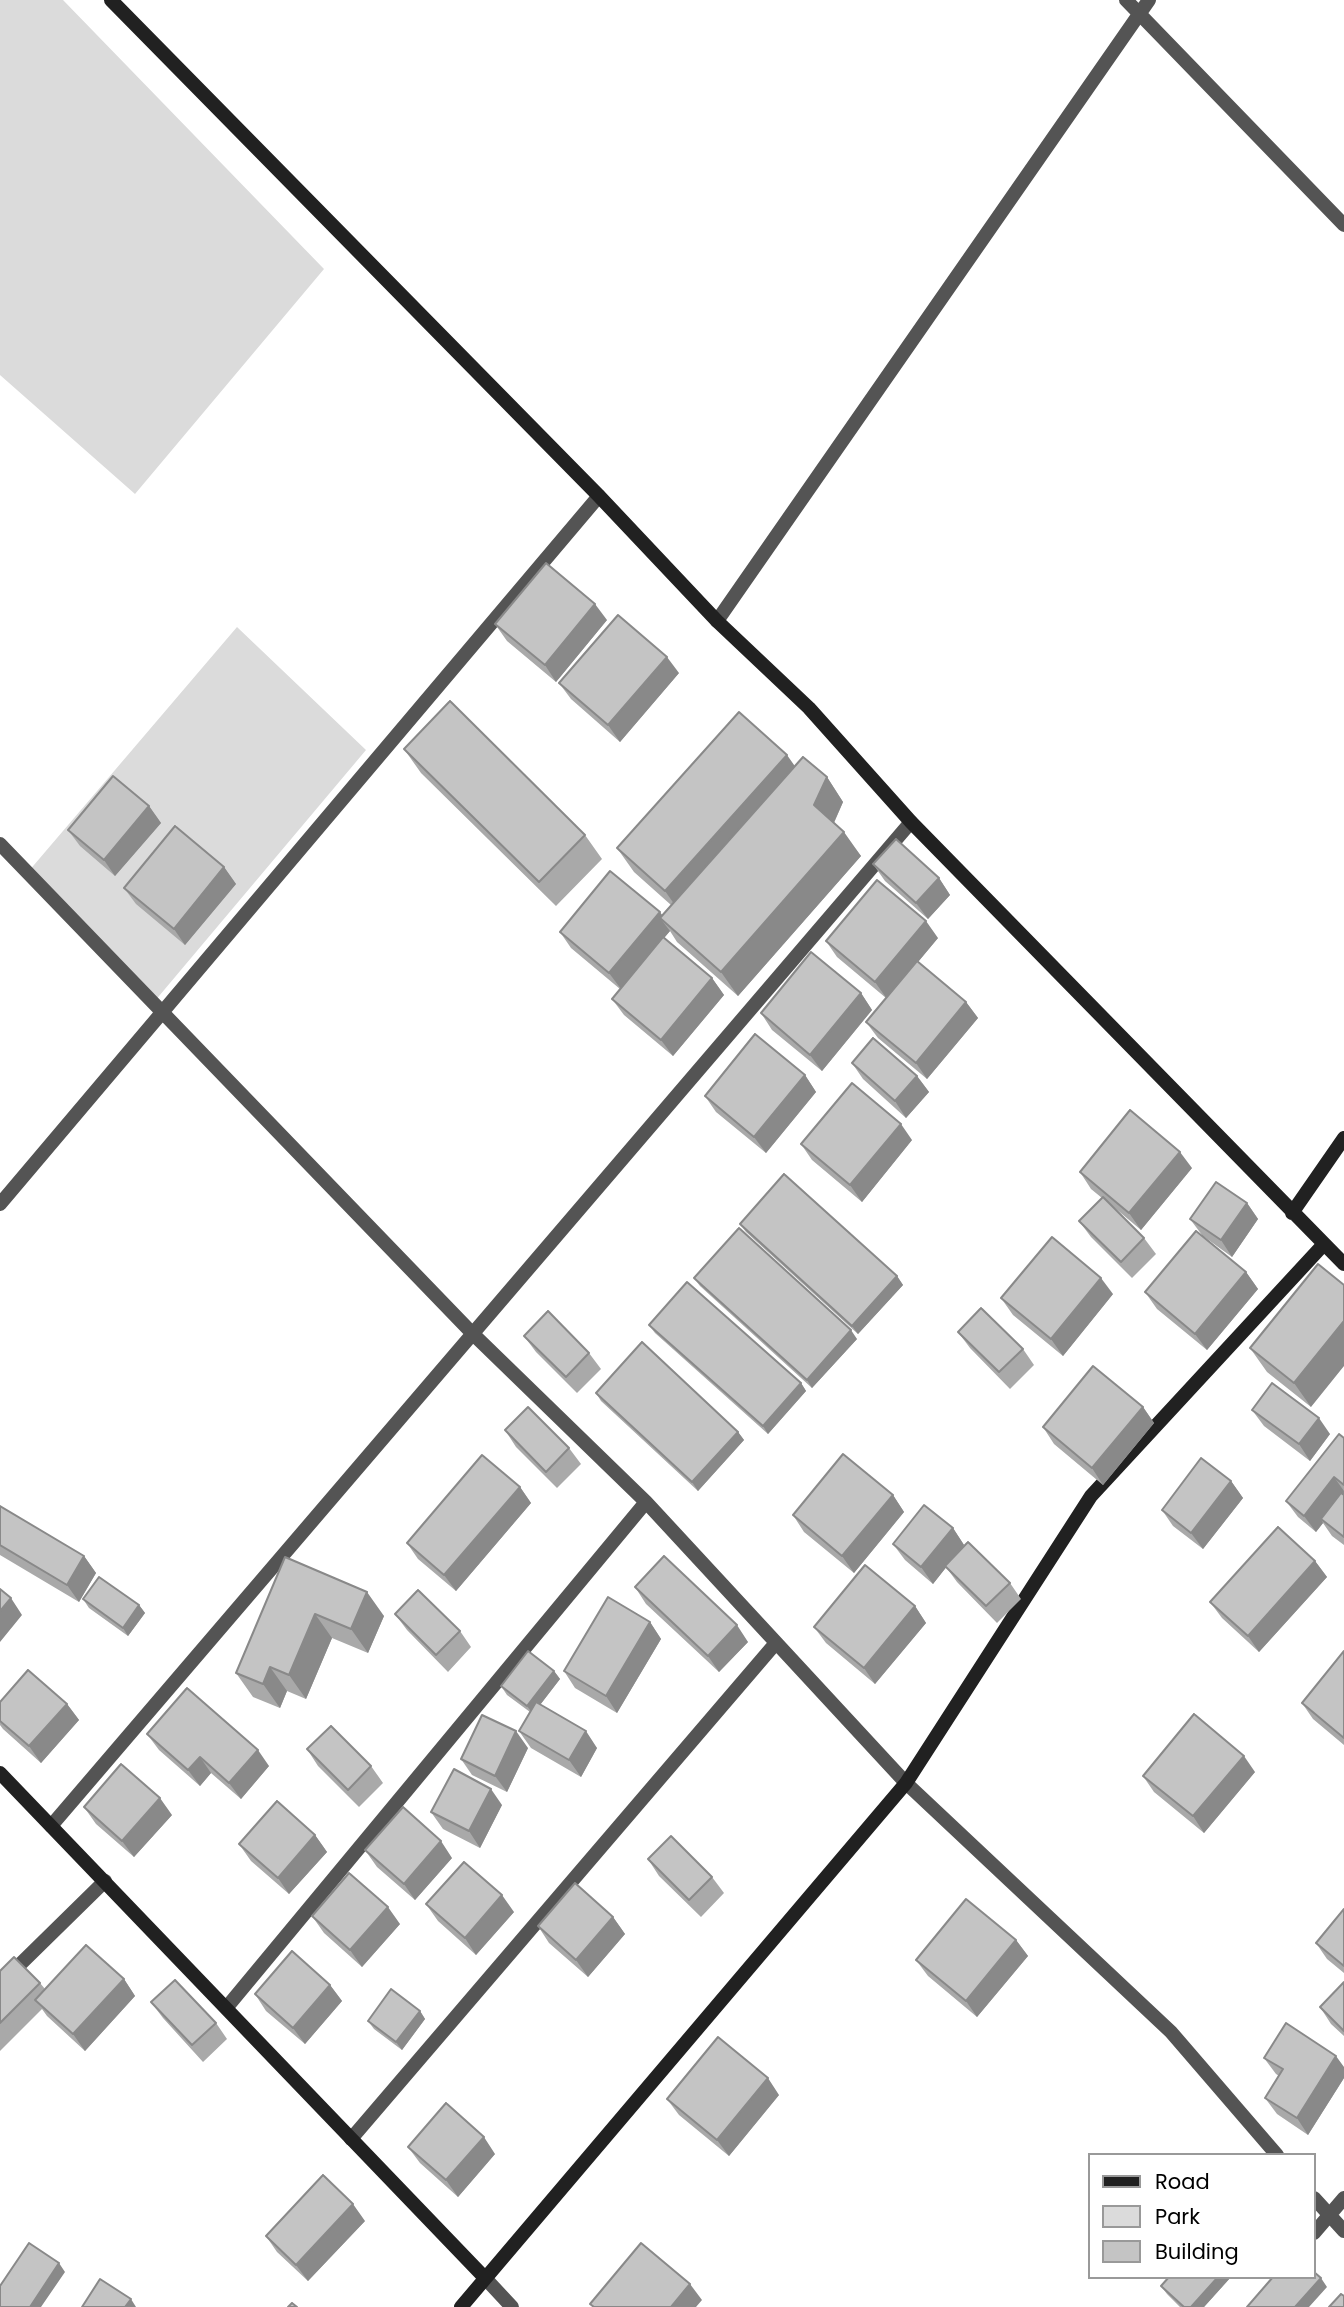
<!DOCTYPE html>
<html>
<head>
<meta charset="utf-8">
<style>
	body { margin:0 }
	#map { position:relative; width:1344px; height:2307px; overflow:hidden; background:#fff; font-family:Poppins,sans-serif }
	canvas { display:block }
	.legend { position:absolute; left:1088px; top:2153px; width:228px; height:126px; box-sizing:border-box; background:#fff; border:2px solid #999; margin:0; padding:9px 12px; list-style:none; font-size:21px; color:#000 }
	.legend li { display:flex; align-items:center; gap:14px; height:35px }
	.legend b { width:35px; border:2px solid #999 }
</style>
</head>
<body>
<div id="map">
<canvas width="1344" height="2307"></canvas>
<ul class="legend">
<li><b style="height:9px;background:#212121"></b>Road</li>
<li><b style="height:19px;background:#dbdbdb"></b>Park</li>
<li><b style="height:19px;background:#c4c4c4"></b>Building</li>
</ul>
</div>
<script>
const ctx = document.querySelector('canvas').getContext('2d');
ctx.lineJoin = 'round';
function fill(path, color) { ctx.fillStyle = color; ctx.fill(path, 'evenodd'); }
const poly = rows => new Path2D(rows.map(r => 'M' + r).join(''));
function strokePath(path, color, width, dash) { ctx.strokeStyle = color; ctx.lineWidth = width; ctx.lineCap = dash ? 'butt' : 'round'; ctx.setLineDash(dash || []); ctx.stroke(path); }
const green = poly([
	[0,0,63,0,324,269,135,494,0,375],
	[237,627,366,750,154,1002,28,872]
]);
const street = poly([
	[1126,0,1344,225],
	[717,621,1149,0],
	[0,844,472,1333,646,1502,906,1783,1171,2032,1277,2155],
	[0,1204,599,496],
	[51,1826,911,822],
	[0,1984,105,1881],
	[227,2007,646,1502],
	[351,2139,775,1644],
	[1314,2198,1344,2231],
	[1314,2233,1344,2198],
	[485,2278,512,2307]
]);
const secondary = poly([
	[111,0,599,496,717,621,809,708,911,822,1344,1264],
	[1292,1213,1344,1138],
	[0,1773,485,2278],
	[461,2307,906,1783,1091,1496,1324,1244]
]);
const wall = poly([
	[607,620,556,682,507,641,495,624],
	[679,673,620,742,571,699,559,683],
	[404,749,585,835,602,859,556,906,421,773],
	[795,766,827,777,843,802,834,823,861,856,738,996,677,942,670,931,664,938,712,978,724,995,673,1056,624,1015,612,999,620,989,571,948,560,932,662,915,671,905,634,872,617,848],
	[149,806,161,823,115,876,80,846,68,830],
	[873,864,939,878,950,895,928,919,885,881],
	[224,867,236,884,185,945,136,904,124,888],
	[938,938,918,962,966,1002,978,1018,927,1079,878,1038,866,1022,886,998,837,957,826,941],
	[861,993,872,1010,822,1071,772,1030,761,1013],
	[852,1063,917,1076,929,1092,906,1118,863,1079],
	[805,1075,816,1092,766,1153,716,1112,705,1096],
	[912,1140,862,1202,812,1160,801,1144],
	[1192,1168,1141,1230,1109,1203,1144,1238,1156,1254,1132,1278,1091,1237,1079,1221,1102,1198,1091,1189,1080,1172],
	[1247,1203,1258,1219,1232,1257,1203,1236,1246,1272,1258,1289,1207,1350,1157,1309,1145,1292,1202,1235,1190,1219],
	[740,1224,897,1276,903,1285,858,1334,746,1232],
	[1318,1264,1311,1407,1267,1372,1250,1348],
	[694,1278,857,1339,812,1388,700,1286],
	[1113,1294,1063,1356,1013,1315,1001,1298],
	[649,1325,801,1383,806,1391,768,1434,655,1333],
	[958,1332,1023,1349,1034,1365,1010,1389,970,1348],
	[524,1336,589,1353,601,1369,577,1393,536,1352],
	[596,1393,738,1432,744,1440,698,1491,601,1401],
	[1143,1407,1154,1423,1103,1485,1054,1444,1043,1427],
	[1252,1410,1330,1434,1310,1461,1264,1426],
	[505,1430,569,1448,581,1464,557,1488,516,1447],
	[1344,1438,1344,1545,1332,1536,1323,1523,1316,1532,1298,1517,1286,1501],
	[1231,1481,1243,1498,1203,1549,1173,1526,1162,1510],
	[520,1487,531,1503,456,1591,418,1559,407,1543],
	[893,1495,904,1512,854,1573,804,1532,793,1515],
	[0,1506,84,1556,96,1573,79,1602,0,1555],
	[953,1528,964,1545,960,1550,1010,1583,1021,1599,997,1623,957,1582,946,1567,933,1584,905,1560,893,1544],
	[285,1557,384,1616,368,1653,332,1638,306,1699,287,1691,280,1708,253,1697,236,1673],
	[1315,1561,1327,1577,1259,1652,1222,1618,1210,1602],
	[635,1587,748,1642,719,1672,646,1604],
	[83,1599,139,1605,145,1613,128,1636,89,1608],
	[915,1606,926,1623,875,1684,826,1643,814,1627],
	[395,1614,460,1631,471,1647,448,1672,407,1630],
	[650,1622,661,1639,617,1713,575,1688,564,1671],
	[1344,1651,1344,1745,1313,1719,1302,1703],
	[554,1671,560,1679,540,1705,597,1748,581,1777,531,1748,519,1731,530,1712,507,1695,501,1686],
	[0,1702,67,1704,79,1720,41,1763,3,1729,0,1725],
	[147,1734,269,1766,241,1799,211,1773,200,1786,159,1750],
	[528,1748,507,1792,472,1775,461,1759],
	[307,1749,371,1766,383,1783,359,1807,318,1766],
	[1255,1772,1204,1833,1154,1792,1143,1776],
	[502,1805,480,1848,443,1829,431,1812],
	[84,1807,172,1815,134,1857,96,1824],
	[315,1835,327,1852,289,1894,251,1861,239,1844],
	[365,1850,452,1858,415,1900,377,1867],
	[648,1859,712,1877,724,1893,701,1917,659,1876],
	[426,1904,514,1912,476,1955,438,1921],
	[1344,1909,1344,1973,1327,1959,1316,1943],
	[312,1916,400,1924,362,1967,324,1933],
	[613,1917,625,1934,588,1977,549,1943,538,1926],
	[1016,1940,1028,1956,977,2017,928,1976,916,1960],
	[0,1971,40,1983,45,1989,124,1979,135,1996,85,2051,47,2016,42,2009,0,2051],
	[1344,1982,1344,2036,1331,2024,1320,2007],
	[330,1985,342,2001,305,2044,266,2011,255,1994],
	[151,2002,216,2023,227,2039,203,2062,163,2018],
	[420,2011,425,2019,402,2050,374,2029,368,2021],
	[1264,2058,1344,2067,1344,2078,1308,2135,1277,2114,1265,2098,1279,2076,1276,2074],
	[779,2095,729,2156,679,2115,667,2099],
	[408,2147,495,2154,458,2197,420,2163],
	[365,2221,308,2281,277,2252,266,2236],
	[1169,2277,1231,2277,1204,2307,1180,2307,1167,2294,1161,2286]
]);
const shadedWall = poly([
	[595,604,607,620,556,682,545,665],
	[667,657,679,673,620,742,608,725],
	[787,755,804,779,682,915,665,891],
	[827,777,843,802,831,829,814,805],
	[149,806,161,823,115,876,104,860],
	[844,832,861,856,738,996,721,972],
	[224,867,236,884,185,945,174,929],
	[939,878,950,895,928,919,916,903],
	[660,912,670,926,660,918,670,931,621,989,609,973],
	[926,921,938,938,887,999,875,982],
	[712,978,724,995,673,1056,661,1040],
	[861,993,872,1010,822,1071,810,1055],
	[966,1002,978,1018,927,1079,916,1063],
	[805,1075,816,1092,766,1153,754,1137],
	[917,1076,929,1092,906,1118,895,1101],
	[901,1124,912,1140,862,1202,850,1185],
	[1180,1152,1192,1168,1141,1230,1129,1213],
	[1247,1203,1258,1219,1232,1257,1221,1240],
	[1246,1272,1258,1289,1207,1350,1195,1334],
	[897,1276,903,1285,858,1334,852,1326],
	[1101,1278,1113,1294,1063,1356,1051,1339],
	[1344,1321,1344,1366,1311,1407,1294,1383],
	[851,1330,857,1339,812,1388,807,1380],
	[801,1383,806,1391,768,1434,763,1426],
	[1143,1407,1154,1423,1103,1485,1092,1468],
	[1319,1418,1330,1434,1310,1461,1299,1444],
	[738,1432,744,1440,698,1491,692,1482],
	[1334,1477,1344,1491,1344,1496,1321,1519,1323,1523,1316,1532,1304,1516],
	[1231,1481,1243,1498,1203,1549,1191,1533],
	[520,1487,531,1503,456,1591,444,1575],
	[893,1495,904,1512,854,1573,842,1556],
	[953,1528,964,1545,933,1584,921,1567],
	[84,1556,96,1573,79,1602,67,1585],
	[1315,1561,1327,1577,1259,1652,1248,1636],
	[367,1592,384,1616,368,1653,351,1629],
	[11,1598,22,1615,0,1642,0,1611],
	[139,1605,145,1613,128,1636,123,1628],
	[915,1606,926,1623,875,1684,864,1668],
	[315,1614,332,1638,306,1699,289,1675],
	[650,1622,661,1639,617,1713,606,1696],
	[737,1625,748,1642,719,1672,708,1656],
	[270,1667,287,1691,280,1708,263,1684],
	[554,1671,560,1679,533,1714,527,1706],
	[67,1704,79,1720,41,1763,29,1746],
	[516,1731,528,1748,507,1792,495,1776],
	[586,1731,597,1748,581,1777,569,1760],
	[258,1750,269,1766,241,1799,229,1783],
	[1244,1756,1255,1772,1204,1833,1193,1816],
	[200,1757,211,1773,200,1786,188,1770],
	[491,1789,502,1805,480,1848,469,1831],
	[160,1798,172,1815,134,1857,122,1841],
	[315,1835,327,1852,289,1894,278,1878],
	[441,1841,452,1858,415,1900,404,1884],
	[502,1895,514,1912,476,1955,465,1938],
	[388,1907,400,1924,362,1967,350,1950],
	[613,1917,625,1934,588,1977,576,1960],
	[1016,1940,1028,1956,977,2017,966,2001],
	[124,1979,135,1996,85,2051,73,2034],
	[330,1985,342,2001,305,2044,293,2028],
	[420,2011,425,2019,402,2050,396,2042],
	[1336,2056,1344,2067,1344,2078,1308,2135,1297,2118],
	[768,2078,779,2095,729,2156,717,2140],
	[484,2137,495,2154,458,2197,446,2180],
	[353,2204,365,2221,308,2281,296,2265],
	[59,2263,65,2272,41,2307,30,2307],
	[1218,2277,1231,2277,1204,2307,1191,2307],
	[1321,2278,1327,2287,1309,2307,1295,2307],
	[690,2284,702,2300,696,2307,671,2307],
	[131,2299,136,2307,125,2307]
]);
const building = poly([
	[546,563,595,604,545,665,495,624,546,563],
	[618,615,667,657,608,725,559,683,618,615],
	[450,701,585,835,539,882,404,749,450,701],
	[739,712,787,755,665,891,617,848,739,712],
	[803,757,827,777,814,805,844,832,721,972,660,918,803,757],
	[113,776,149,806,104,860,68,830,113,776],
	[175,826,224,867,174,929,124,888,175,826],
	[896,839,939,878,916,903,873,864,896,839],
	[610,871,660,912,609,973,560,932,610,871],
	[877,880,926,921,875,982,826,941,877,880],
	[663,937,712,978,661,1040,612,999,663,937],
	[811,952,861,993,810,1055,761,1013,811,952],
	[917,961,966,1002,916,1063,866,1022,917,961],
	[755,1034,805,1075,754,1137,705,1096,755,1034],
	[873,1038,917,1076,895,1101,852,1063,873,1038],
	[852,1083,901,1124,850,1185,801,1144,852,1083],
	[1130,1110,1180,1152,1129,1213,1080,1172,1130,1110],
	[784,1174,897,1276,852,1326,740,1224,784,1174],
	[1216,1182,1247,1203,1221,1240,1190,1219,1216,1182],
	[1103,1197,1144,1238,1121,1262,1079,1221,1103,1197],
	[739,1228,851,1330,807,1380,694,1278,739,1228],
	[1196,1231,1246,1272,1195,1334,1145,1292,1196,1231],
	[1052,1237,1101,1278,1051,1339,1001,1298,1052,1237],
	[1318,1264,1344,1285,1344,1321,1294,1383,1250,1348,1318,1264],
	[687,1282,801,1383,763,1426,649,1325,687,1282],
	[981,1308,1023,1349,999,1372,958,1332,981,1308],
	[548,1311,589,1353,566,1377,524,1336,548,1311],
	[642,1342,738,1432,692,1482,596,1393,642,1342],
	[1093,1366,1143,1407,1092,1468,1043,1427,1093,1366],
	[1272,1383,1319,1418,1299,1444,1252,1410,1272,1383],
	[528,1407,569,1448,546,1472,505,1430,528,1407],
	[1339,1434,1344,1438,1344,1485,1334,1477,1304,1516,1286,1501,1339,1434],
	[843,1454,893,1495,842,1556,793,1515,843,1454],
	[482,1455,520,1487,444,1575,407,1543,482,1455],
	[1201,1458,1231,1481,1191,1533,1162,1510,1201,1458],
	[1341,1493,1344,1495,1344,1537,1321,1519,1341,1493],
	[924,1505,953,1528,921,1567,893,1544,924,1505],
	[0,1506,84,1556,67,1585,0,1545,0,1506],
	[1278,1527,1315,1561,1248,1636,1210,1602,1278,1527],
	[968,1542,1010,1583,986,1606,945,1566,968,1542],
	[664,1556,737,1625,708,1656,635,1587,664,1556],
	[285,1557,367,1592,351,1629,315,1614,289,1675,270,1667,263,1684,236,1673,285,1557],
	[865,1565,915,1606,864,1668,814,1627,865,1565],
	[99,1577,139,1605,123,1628,83,1599,99,1577],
	[0,1589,11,1598,0,1611,0,1589],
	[418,1590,460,1631,436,1655,395,1614,418,1590],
	[608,1597,650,1622,606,1696,564,1671,608,1597],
	[528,1651,554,1671,527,1706,501,1686,528,1651],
	[1344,1651,1344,1738,1302,1703,1344,1651],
	[28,1670,67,1704,29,1746,0,1721,0,1702,28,1670],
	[187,1688,258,1750,229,1783,200,1757,188,1770,147,1734,187,1688],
	[536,1702,586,1731,569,1760,519,1731,536,1702],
	[1194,1714,1244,1756,1193,1816,1143,1776,1194,1714],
	[482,1715,516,1731,495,1776,461,1759,482,1715],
	[331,1726,371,1766,348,1790,307,1749,331,1726],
	[121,1764,160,1798,122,1841,84,1807,121,1764],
	[454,1769,491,1789,469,1831,431,1812,454,1769],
	[277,1801,315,1835,278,1878,239,1844,277,1801],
	[403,1807,441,1841,404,1884,365,1850,403,1807],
	[671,1836,712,1877,689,1900,648,1859,671,1836],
	[464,1862,502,1895,465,1938,426,1904,464,1862],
	[349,1873,388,1907,350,1950,312,1916,349,1873],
	[575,1883,613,1917,576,1960,538,1926,575,1883],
	[966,1899,1016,1940,966,2001,916,1960,966,1899],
	[1344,1909,1344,1966,1316,1943,1344,1909],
	[86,1945,124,1979,73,2034,35,2000,86,1945],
	[292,1951,330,1985,293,2028,255,1994,292,1951],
	[14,1957,40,1983,0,2023,0,1971,14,1957],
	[175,1980,216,2023,192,2045,151,2002,175,1980],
	[1344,1982,1344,2031,1320,2007,1344,1982],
	[391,1989,420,2011,396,2042,368,2021,391,1989],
	[1286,2023,1336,2056,1297,2118,1265,2098,1283,2069,1264,2058,1286,2023],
	[718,2037,768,2078,717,2140,667,2099,718,2037],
	[446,2103,484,2137,446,2180,408,2147,446,2103],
	[323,2175,353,2204,296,2265,266,2236,323,2175],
	[29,2243,59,2263,30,2307,0,2307,0,2286,29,2243],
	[641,2243,690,2284,671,2307,594,2307,590,2304,641,2243],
	[1314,2272,1321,2278,1295,2307,1247,2307,1273,2277,1314,2277,1314,2272],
	[1169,2277,1218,2277,1191,2307,1184,2307,1161,2286,1169,2277],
	[100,2279,131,2299,125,2307,82,2307,100,2279],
	[1341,2294,1344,2296,1344,2307,1329,2307,1341,2294],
	[292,2303,297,2307,288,2307,292,2303]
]);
fill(green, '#dbdbdb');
strokePath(street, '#545454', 14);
strokePath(secondary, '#212121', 14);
fill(wall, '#a9a9a9');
fill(shadedWall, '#898989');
fill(building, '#c4c4c4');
strokePath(building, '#898989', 2);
</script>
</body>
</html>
